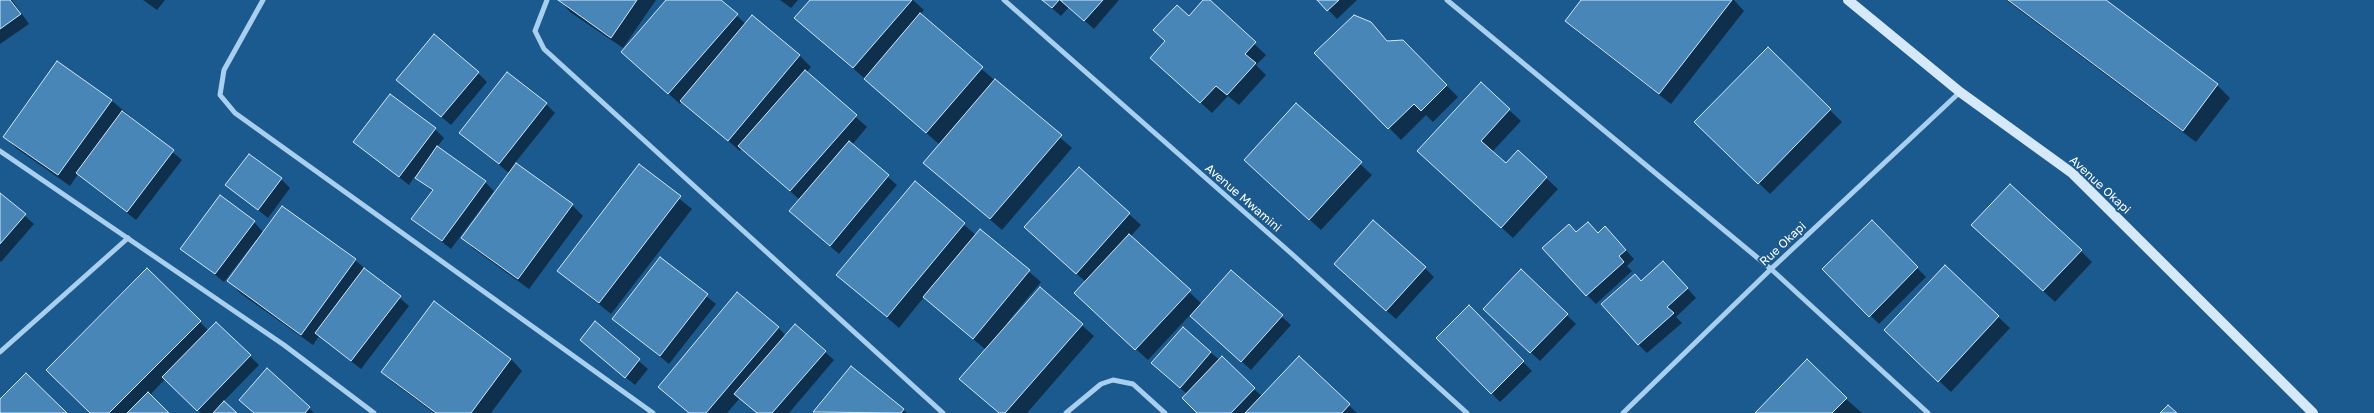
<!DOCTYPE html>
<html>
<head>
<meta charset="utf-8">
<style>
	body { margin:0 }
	canvas { display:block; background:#1b5a8e }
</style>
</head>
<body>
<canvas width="2374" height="413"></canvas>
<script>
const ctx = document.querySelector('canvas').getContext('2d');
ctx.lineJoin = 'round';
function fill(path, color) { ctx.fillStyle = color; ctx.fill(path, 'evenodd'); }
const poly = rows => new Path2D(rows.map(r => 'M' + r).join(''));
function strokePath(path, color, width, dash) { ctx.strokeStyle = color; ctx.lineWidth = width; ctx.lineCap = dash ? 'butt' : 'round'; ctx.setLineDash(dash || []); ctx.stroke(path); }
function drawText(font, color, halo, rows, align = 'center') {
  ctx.font = font + ' "Golos Text",sans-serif'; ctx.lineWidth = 4; ctx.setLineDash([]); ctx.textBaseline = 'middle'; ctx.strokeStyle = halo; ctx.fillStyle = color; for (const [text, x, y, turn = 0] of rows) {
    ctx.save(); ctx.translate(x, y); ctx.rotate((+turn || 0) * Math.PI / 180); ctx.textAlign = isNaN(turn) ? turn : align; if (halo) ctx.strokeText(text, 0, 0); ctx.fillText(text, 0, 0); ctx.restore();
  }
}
const shadow = poly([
	[0,0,12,0,29,24,0,44],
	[143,0,165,0,157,10],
	[560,0,656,0,623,48,570,12],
	[668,0,719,0,746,24,752,17,800,56,811,67,806,73,867,127,852,145,897,185,839,254,790,211,800,200,742,149,740,151,682,101,680,104,622,52],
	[780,0,798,0,791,8],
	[812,0,913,0,924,10,920,15,1072,148,1002,230,925,163,940,145,796,18],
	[1042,0,1119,0,1094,29,1069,7,1061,16],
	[1205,0,1208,0,1266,55,1256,65,1266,75,1239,105,1228,96,1212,113,1163,69,1189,17],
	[1319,0,1357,0,1337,19],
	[1583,0,1734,0,1744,11,1671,104,1578,32,1566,21],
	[2006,0,2104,0,2217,85,2230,98,2196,142],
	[1403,42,1458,97,1433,122,1426,115,1401,140,1316,53],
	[1768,49,1842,122,1770,194,1696,122],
	[478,73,487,82,451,125,397,80],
	[111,100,182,160,136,220,78,174,70,186,16,148,5,137],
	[546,104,555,113,515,163,572,205,583,216,529,289,474,249,463,238,510,174,461,133],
	[1296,105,1372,175,1321,230,1257,172],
	[1509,110,1521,121,1492,152,1506,165,1518,152,1558,189,1513,238,1430,163],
	[435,129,444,138,437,147,485,182,494,191,451,249,413,219,433,192,415,176,409,185,355,142],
	[639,166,692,209,611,314,558,271],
	[1079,169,1141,225,1130,237,1202,304,1231,271,1291,325,1251,370,1190,315,1148,360,1087,304,1086,282,1037,239],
	[281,179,290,188,268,218,227,185],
	[915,183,976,235,980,230,1041,282,1007,323,1009,325,1040,288,1094,336,1027,413,998,413,961,379,986,350,924,297,899,328,838,275],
	[0,194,34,224,1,262,0,261],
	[254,222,264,233,355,260,409,306,361,369,319,336,313,345,240,293,229,281,258,242,256,240,224,282,182,248],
	[1872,222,1926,277,1879,324,1824,269],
	[1598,234,1614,237,1634,259,1627,266,1632,271,1596,304,1587,295],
	[1984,237,2081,251,2092,262,2055,302],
	[660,259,716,304,669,364,614,319],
	[1945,267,2010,328,1951,392,1897,342],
	[1425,268,1434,277,1396,319,1344,273],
	[147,270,209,331,216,323,259,365,223,402,236,413,201,413,165,379,150,395,168,413,92,413],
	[1521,271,1576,324,1540,361,1494,318],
	[1672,271,1696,298,1676,317,1682,323,1647,353,1638,344,1641,282],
	[1469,307,1532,371,1500,402,1438,338],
	[595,323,648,369,635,385,590,348],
	[778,327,786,336,825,352,834,360,789,413,757,413,740,398,727,413,689,413,659,387],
	[1183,329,1262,396,1299,358,1357,413,1199,413,1187,394,1161,372],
	[511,359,522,371,491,413,434,413,394,383,383,372],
	[851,368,904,410,907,413,816,413],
	[267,370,309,408,314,413,255,413],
	[1846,399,1862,413,1757,413]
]);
const building = poly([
	[0,0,10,0,21,14,0,29,0,0],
	[558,0,637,0,611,38,558,0],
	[666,0,721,0,738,14,668,94,621,52,666,0],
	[810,0,912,0,853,68,794,18,810,0],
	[1042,0,1059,0,1052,8,1042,0],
	[1060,0,1103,0,1084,21,1060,0],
	[1203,0,1210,0,1256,42,1245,54,1256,63,1227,95,1216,86,1200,103,1150,58,1165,41,1153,30,1177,5,1189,16,1203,0],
	[1317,0,1339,0,1327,11,1317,0],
	[1581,0,1732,0,1659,94,1565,21,1581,0],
	[2008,0,2106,0,2218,84,2183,131,2008,0],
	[920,13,983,67,926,133,864,79,920,13],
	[752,15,800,55,728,141,680,101,752,15],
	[1354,15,1371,22,1387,41,1403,40,1447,85,1421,111,1414,104,1388,129,1314,53,1354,15],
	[434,34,479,72,441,117,396,80,434,34],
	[1768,47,1831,109,1758,184,1694,122,1768,47],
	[57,61,112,100,58,175,3,137,57,61],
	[805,70,857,115,790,191,738,146,805,70],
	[507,72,547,103,499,164,459,133,507,72],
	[995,79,1062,135,990,219,923,163,995,79],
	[1481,82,1510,109,1481,141,1506,163,1518,150,1547,177,1501,228,1417,151,1481,82],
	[390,94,436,128,399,177,353,142,390,94],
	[1296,103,1362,162,1309,220,1244,160,1296,103],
	[122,111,174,150,127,212,76,173,122,111],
	[849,141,889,175,830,246,789,211,849,141],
	[437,146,486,181,442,241,411,219,433,190,415,178,437,146],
	[249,154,282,178,258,210,225,185,249,154],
	[516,163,573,204,518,279,461,238,516,163],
	[639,164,681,196,599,303,557,271,639,164],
	[1079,167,1130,213,1076,274,1024,227,1079,167],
	[915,181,965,223,887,317,836,275,915,181],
	[2010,184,2082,250,2043,291,1971,225,2010,184],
	[0,193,26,214,0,244,0,193],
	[220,195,255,221,215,274,180,249,220,195],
	[282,206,356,259,301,335,227,281,282,206],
	[1373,220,1426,267,1386,311,1334,264,1373,220],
	[1872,220,1918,267,1869,317,1822,269,1872,220],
	[1588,222,1598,233,1605,226,1626,250,1619,256,1624,262,1586,296,1542,248,1569,224,1576,232,1588,222],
	[980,229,1030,270,973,339,923,297,980,229],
	[1129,234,1191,290,1135,350,1074,293,1129,234],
	[660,257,708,294,660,356,612,319,660,257],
	[1663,261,1688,288,1667,307,1674,313,1638,345,1601,304,1635,274,1641,281,1663,261],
	[1945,265,1999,316,1938,382,1884,330,1945,265],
	[147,268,201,321,109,413,90,413,46,370,147,268],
	[364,268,401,296,351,361,315,333,364,268],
	[1521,269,1568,314,1530,353,1483,309,1521,269],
	[1231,270,1283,315,1241,362,1190,316,1231,270],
	[1040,287,1083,324,1005,413,999,413,959,379,1040,287],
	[737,292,779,327,706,413,689,413,658,387,737,292],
	[434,301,511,359,471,413,436,413,381,372,434,301],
	[1469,305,1524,361,1491,394,1436,338,1469,305],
	[595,321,640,359,625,378,580,340,595,321],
	[216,322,251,355,197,411,162,377,216,322],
	[795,324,826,351,772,413,757,413,734,394,795,324],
	[1183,327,1211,352,1180,388,1151,363,1183,327],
	[1222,356,1255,388,1231,413,1197,413,1182,398,1222,356],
	[1299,356,1350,404,1342,413,1245,413,1299,356],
	[1807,359,1847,398,1832,413,1755,413,1807,359],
	[851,366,904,409,901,413,813,412,851,366],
	[267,368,310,407,305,413,254,413,239,400,267,368],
	[26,373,67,413,0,413,0,399,26,373],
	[148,392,169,413,127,413,148,392],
	[224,401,237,413,213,413,224,401],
	[2168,405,2177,413,2160,413,2168,405]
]);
const street = poly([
	[263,0,224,70,220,95,235,113,653,413],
	[547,0,535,31,544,49,943,413],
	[1004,0,1293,255,1467,413],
	[1447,0,1771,269,1928,413],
	[0,151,284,345,374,413],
	[0,352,128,238],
	[1066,413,1101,384,1113,380,1133,384,1165,413],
	[1623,413,1771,269,1960,92]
]);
const secondary = poly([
	[1848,0,1960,92,2072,173,2313,413]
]);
const streetNames = [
	["Avenue Okapi",2100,185,43],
	["Avenue Mwamini",1243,198,41],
	["Rue Okapi",1783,244,-43]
];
fill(shadow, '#0007');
fill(building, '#4886b8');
strokePath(building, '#cfe7fa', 1);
strokePath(street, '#a9cfee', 5);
strokePath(secondary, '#d6e9fa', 10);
drawText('12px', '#fff', '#1b5a8e', streetNames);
</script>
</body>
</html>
